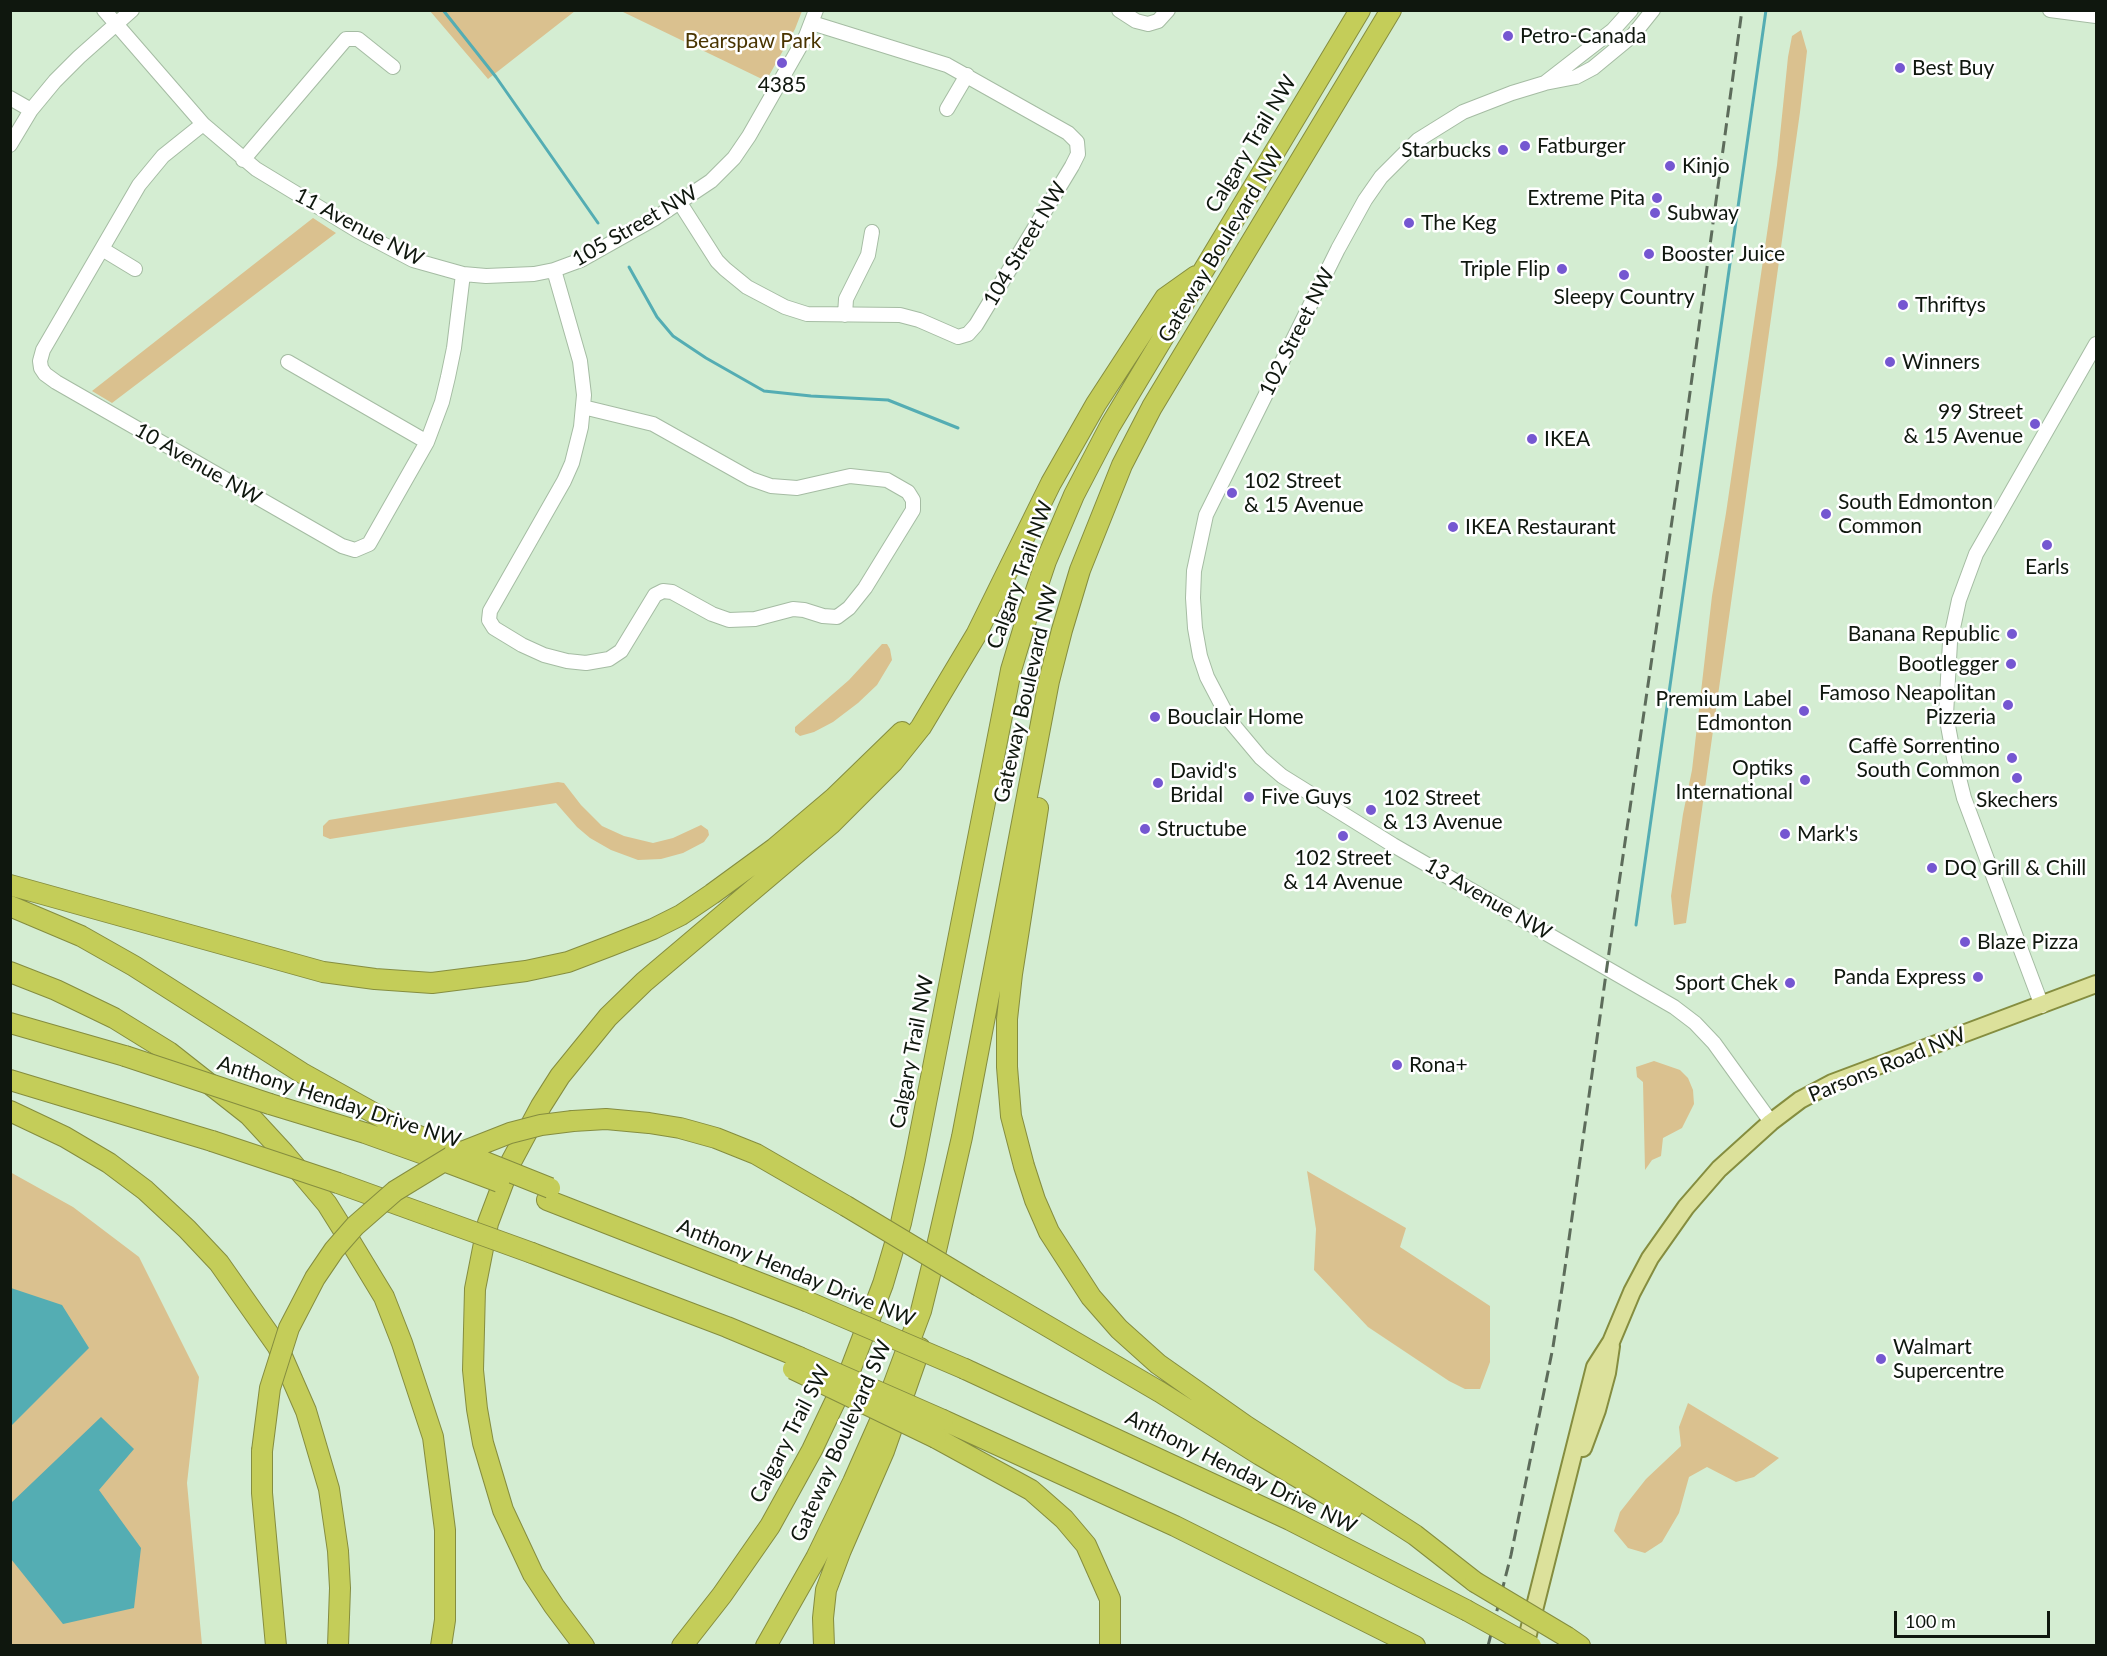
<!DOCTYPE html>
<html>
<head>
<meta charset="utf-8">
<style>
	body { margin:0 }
	#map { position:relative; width:2107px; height:1656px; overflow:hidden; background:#d4edd2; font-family:Lato,sans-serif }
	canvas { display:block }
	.frame { position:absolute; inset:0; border:12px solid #0f170e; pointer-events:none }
	.scale { position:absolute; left:1894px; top:1611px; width:156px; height:27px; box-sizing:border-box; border:3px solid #0f170e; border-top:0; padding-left:8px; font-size:18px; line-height:21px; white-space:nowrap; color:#0f170e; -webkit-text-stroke:4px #fff; paint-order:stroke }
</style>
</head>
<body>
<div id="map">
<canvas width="2107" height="1656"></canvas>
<div class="frame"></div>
<div class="scale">100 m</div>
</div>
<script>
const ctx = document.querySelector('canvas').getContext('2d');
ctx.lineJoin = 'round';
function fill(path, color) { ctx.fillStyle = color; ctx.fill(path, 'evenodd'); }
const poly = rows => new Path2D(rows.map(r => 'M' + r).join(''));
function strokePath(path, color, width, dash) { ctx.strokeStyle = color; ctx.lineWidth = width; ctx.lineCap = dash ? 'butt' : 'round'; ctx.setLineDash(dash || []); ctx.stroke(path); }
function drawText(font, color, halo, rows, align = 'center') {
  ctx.font = font + ' Lato,sans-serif'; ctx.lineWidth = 5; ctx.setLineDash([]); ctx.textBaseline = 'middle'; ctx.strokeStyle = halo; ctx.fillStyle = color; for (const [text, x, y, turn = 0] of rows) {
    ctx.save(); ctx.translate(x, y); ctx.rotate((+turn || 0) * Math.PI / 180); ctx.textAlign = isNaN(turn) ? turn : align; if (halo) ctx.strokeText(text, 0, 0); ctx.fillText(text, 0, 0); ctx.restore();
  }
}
const green = poly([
	[430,11,575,11,488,79],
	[621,11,802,11,795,29,766,81],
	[1801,30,1807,51,1800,112,1686,923,1674,925,1671,896,1683,814,1692,770,1712,596,1726,513,1777,165,1788,57,1792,36],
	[313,218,336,233,112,403,92,391],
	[882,644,887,644,890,649,892,660,877,685,858,703,833,722,814,732,800,736,795,732,795,727,849,680],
	[558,782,564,783,581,805,602,826,624,836,653,843,673,838,701,825,708,830,709,835,704,842,683,853,661,859,638,860,611,850,590,838,577,827,556,803,330,839,323,836,323,826,329,820],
	[1654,1061,1680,1070,1688,1078,1693,1090,1694,1104,1682,1128,1663,1138,1661,1156,1652,1160,1645,1170,1643,1082,1637,1077,1636,1067],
	[1307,1171,1406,1228,1400,1247,1490,1306,1490,1362,1480,1389,1465,1389,1449,1381,1368,1327,1314,1270,1316,1229],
	[10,1172,73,1207,139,1257,199,1377,187,1483,202,1645,11,1645],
	[1688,1403,1779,1458,1754,1477,1736,1482,1707,1467,1689,1477,1679,1513,1662,1542,1645,1553,1628,1548,1614,1531,1620,1512,1646,1479,1681,1446,1679,1427]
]);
const water = poly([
	[11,1288,62,1305,89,1348,11,1426],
	[101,1417,134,1449,99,1490,141,1548,134,1608,63,1624,11,1559,11,1503]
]);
const stream = poly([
	[443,10,496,77,598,223],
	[629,267,657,317,673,336,706,358,764,391,811,396,888,400,958,428],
	[1636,925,1766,10]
]);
const minor = poly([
	[104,10,203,124,256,169,358,231,413,260,463,274,486,276,534,274,554,270,581,260,654,219,711,181,734,158,749,136,806,36,816,10],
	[1119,10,1136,21,1148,24,1158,21,1168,10],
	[1653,10,1633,35,1593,68,1576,77,1545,83,1512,93,1463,112,1418,140,1381,177,1365,200,1338,249,1206,515,1194,571,1193,598,1195,628,1200,656,1207,677,1230,721,1261,758,1282,776,1393,845,1674,1007,1695,1023,1714,1043,1771,1122],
	[2050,10,2096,16],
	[1546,82,1613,30,1631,10],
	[10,98,31,110],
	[947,109,967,75],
	[203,124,163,156,139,185,43,350,40,361,41,368,45,374,56,382,342,546,355,550,369,544,427,442,442,402,448,377,454,348,463,274],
	[10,145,31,110,55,81,79,57,132,10],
	[243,160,346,39,358,39,393,67],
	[680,203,717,261,725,269,747,287,785,307,807,314,900,315,919,320,958,337,968,334,976,325,1072,166,1078,154,1077,142,1068,133,947,65,812,23],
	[102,249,135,269],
	[554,270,580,361,584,395,581,427,572,463,564,481,490,611,489,620,494,628,522,645,544,655,567,661,586,663,609,659,621,651,655,595,663,591,672,592,712,614,729,620,755,619,793,609,804,610,823,616,837,617,849,608,865,588,913,510,913,500,908,492,887,480,850,476,797,488,771,486,751,479,653,424,583,407],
	[845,315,846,299,868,255,872,232],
	[288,362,427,442],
	[2042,1006,1964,798,1954,758,1946,715,1950,642,1959,600,1976,554,2096,344]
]);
const major = poly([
	[1583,1448,1597,1410,1607,1373,1611,1346],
	[1525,1646,1595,1367,1611,1342,1632,1292,1650,1258,1686,1207,1719,1169,1771,1122,1800,1100,1832,1083,2096,984]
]);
const highway = poly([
	[1038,808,1012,974,1007,1019,1007,1067,1011,1116,1024,1166,1035,1200,1049,1232,1091,1297,1119,1329,1158,1364,1246,1426,1415,1535,1475,1582],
	[10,885,323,972,375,979,432,983,526,971,568,962,610,946,653,929,681,915,712,894,775,848,834,798,902,732],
	[10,906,81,936,134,966,302,1073,406,1131,450,1148],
	[10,972,56,990,114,1018,169,1052,249,1115,284,1153,327,1204,347,1236,384,1297,402,1343,433,1437,445,1530,445,1620,441,1646],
	[10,1023,125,1056],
	[10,1080,212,1141],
	[270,1104,365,1133,446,1162],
	[10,1111,65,1137,109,1163,145,1190,187,1229,219,1263,278,1347,306,1411,329,1489,338,1551,340,1588,338,1646],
	[573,1121,606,1119,649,1123,680,1128,716,1138,756,1154,846,1206],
	[338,1183,435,1218],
	[547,1200,806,1301],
	[532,1253,727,1327,799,1357],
	[979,1286,1160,1392,1260,1455,1352,1509],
	[965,1369,1290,1520,1466,1610],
	[943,1420,1175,1526,1415,1646],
	[936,1438,1031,1490,1064,1519,1086,1545,1110,1599,1110,1646],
	[262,1451,262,1493,276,1646],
	[1567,1637,1580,1646],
	[584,1646,554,1606,533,1574,503,1510,483,1443,477,1409,473,1370,475,1289,488,1223,511,1162,541,1106,560,1076,608,1017,644,982,832,823,893,762,921,727,976,635,1051,483,1096,404,1165,298,1196,276],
	[682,1646,722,1595,770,1526,812,1450,851,1368,883,1284,901,1223,915,1159,1011,670,1027,617,1046,561,1074,495,1110,426,1360,10],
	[766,1646,816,1558,853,1482,880,1421,921,1311,937,1246,962,1137,1049,681,1062,630,1080,570,1122,465,1152,407,1391,10],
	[824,1646,823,1618,826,1590,841,1550,884,1451,920,1348]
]);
const rail = poly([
	[1488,1646,1511,1555,1553,1347,1563,1282,1611,938,1680,466,1742,10]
]);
const highwayBridge = poly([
	[125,1056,270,1104],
	[212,1141,338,1183],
	[455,1150,550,1188],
	[446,1162,499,1182],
	[846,1206,979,1286],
	[435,1218,532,1253],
	[806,1301,965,1369],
	[799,1357,943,1420],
	[793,1369,936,1438],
	[262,1451,270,1388,289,1328,315,1278,334,1250,355,1226,395,1191,454,1155,510,1133,541,1125,573,1121],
	[1475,1582,1567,1637],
	[1466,1610,1531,1646]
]);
const markers = [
	[1508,36,6,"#7557d1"],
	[782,63,6,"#7557d1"],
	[1900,68,6,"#7557d1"],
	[1525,146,6,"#7557d1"],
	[1503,150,6,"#7557d1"],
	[1670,166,6,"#7557d1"],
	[1657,198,6,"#7557d1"],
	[1655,213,6,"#7557d1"],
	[1409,223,6,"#7557d1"],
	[1649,254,6,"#7557d1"],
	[1562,269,6,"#7557d1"],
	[1624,275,6,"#7557d1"],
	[1903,305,6,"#7557d1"],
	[1890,362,6,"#7557d1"],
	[2035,424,6,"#7557d1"],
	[1532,439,6,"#7557d1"],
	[1232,493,6,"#7557d1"],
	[1826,514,6,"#7557d1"],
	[1453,527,6,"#7557d1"],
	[2047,545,6,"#7557d1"],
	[2012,634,6,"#7557d1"],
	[2011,664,6,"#7557d1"],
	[2008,705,6,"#7557d1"],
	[1804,711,6,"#7557d1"],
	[1155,717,6,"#7557d1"],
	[2012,758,6,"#7557d1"],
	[2017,778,6,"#7557d1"],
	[1805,780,6,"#7557d1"],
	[1158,783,6,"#7557d1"],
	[1249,797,6,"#7557d1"],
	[1371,810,6,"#7557d1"],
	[1145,829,6,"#7557d1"],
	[1785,834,6,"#7557d1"],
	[1343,836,6,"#7557d1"],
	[1932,868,6,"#7557d1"],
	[1965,942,6,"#7557d1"],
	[1978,977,6,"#7557d1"],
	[1790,983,6,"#7557d1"],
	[1397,1065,6,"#7557d1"],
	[1881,1359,6,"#7557d1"]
];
const poiNames = [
	["Petro-Canada",1520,36],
	["Best Buy",1912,68],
	["4385",782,85,"center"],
	["Fatburger",1537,146],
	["Starbucks",1491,150,"right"],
	["Kinjo",1682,166],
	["Extreme Pita",1645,198,"right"],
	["Subway",1667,213],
	["The Keg",1421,223],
	["Booster Juice",1661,254],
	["Triple Flip",1550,269,"right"],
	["Sleepy Country",1624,297,"center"],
	["Thriftys",1915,305],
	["Winners",1902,362],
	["99 Street",2023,412,"right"],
	["& 15 Avenue",2023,436,"right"],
	["IKEA",1544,439],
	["102 Street",1244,481],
	["& 15 Avenue",1244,505],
	["South Edmonton",1838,502],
	["Common",1838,526],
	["IKEA Restaurant",1465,527],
	["Earls",2047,567,"center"],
	["Banana Republic",2000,634,"right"],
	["Bootlegger",1999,664,"right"],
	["Famoso Neapolitan",1996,693,"right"],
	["Pizzeria",1996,717,"right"],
	["Premium Label",1792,699,"right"],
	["Edmonton",1792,723,"right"],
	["Bouclair Home",1167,717],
	["Caffè Sorrentino",2000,746,"right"],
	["South Common",2000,770,"right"],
	["Optiks",1793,768,"right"],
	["International",1793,792,"right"],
	["David's",1170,771],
	["Bridal",1170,795],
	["Five Guys",1261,797],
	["102 Street",1383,798],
	["& 13 Avenue",1383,822],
	["Skechers",2017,800,"center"],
	["Structube",1157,829],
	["Mark's",1797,834],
	["102 Street",1343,858,"center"],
	["& 14 Avenue",1343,882,"center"],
	["DQ Grill & Chill",1944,868],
	["Blaze Pizza",1977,942],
	["Panda Express",1966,977,"right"],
	["Sport Chek",1778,983,"right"],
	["Rona+",1409,1065],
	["Walmart",1893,1347],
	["Supercentre",1893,1371]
];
const parkNames = [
	["Bearspaw Park",753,41]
];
const streetNames = [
	["Calgary Trail NW",1251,144,-59],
	["105 Street NW",635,226,-30],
	["11 Avenue NW",359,227,28],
	["104 Street NW",1025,244,-59],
	["Gateway Boulevard NW",1221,245,-59],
	["102 Street NW",1297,332,-63],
	["10 Avenue NW",198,464,30],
	["Calgary Trail NW",1020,575,-70],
	["Gateway Boulevard NW",1026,694,-77],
	["13 Avenue NW",1488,899,30],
	["Calgary Trail NW",912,1052,-79],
	["Parsons Road NW",1887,1065,-22],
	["Anthony Henday Drive NW",339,1102,18],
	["Anthony Henday Drive NW",796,1273,22],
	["Calgary Trail SW",790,1434,-63],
	["Gateway Boulevard SW",841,1441,-66],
	["Anthony Henday Drive NW",1241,1472,26]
];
fill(green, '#dac18f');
fill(water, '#54adb3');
strokePath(stream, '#54adb3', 3);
strokePath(minor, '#a5bca3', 16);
strokePath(major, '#858d3f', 20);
strokePath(highway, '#858d3f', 22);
strokePath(minor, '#fff', 14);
strokePath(major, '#dce19b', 16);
strokePath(highway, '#c4cd59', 20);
strokePath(rail, '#5d6c5b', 3, [12, 6]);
strokePath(highwayBridge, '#858d3f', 22, []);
strokePath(highwayBridge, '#c4cd59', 20);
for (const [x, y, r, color] of markers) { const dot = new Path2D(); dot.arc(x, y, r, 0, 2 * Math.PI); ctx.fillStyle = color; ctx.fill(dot); strokePath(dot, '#fff', 2); }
drawText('21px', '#0f170e', '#fff', poiNames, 'left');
drawText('21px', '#493401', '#fff', parkNames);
drawText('21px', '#0f170e', '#fff', streetNames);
</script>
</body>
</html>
